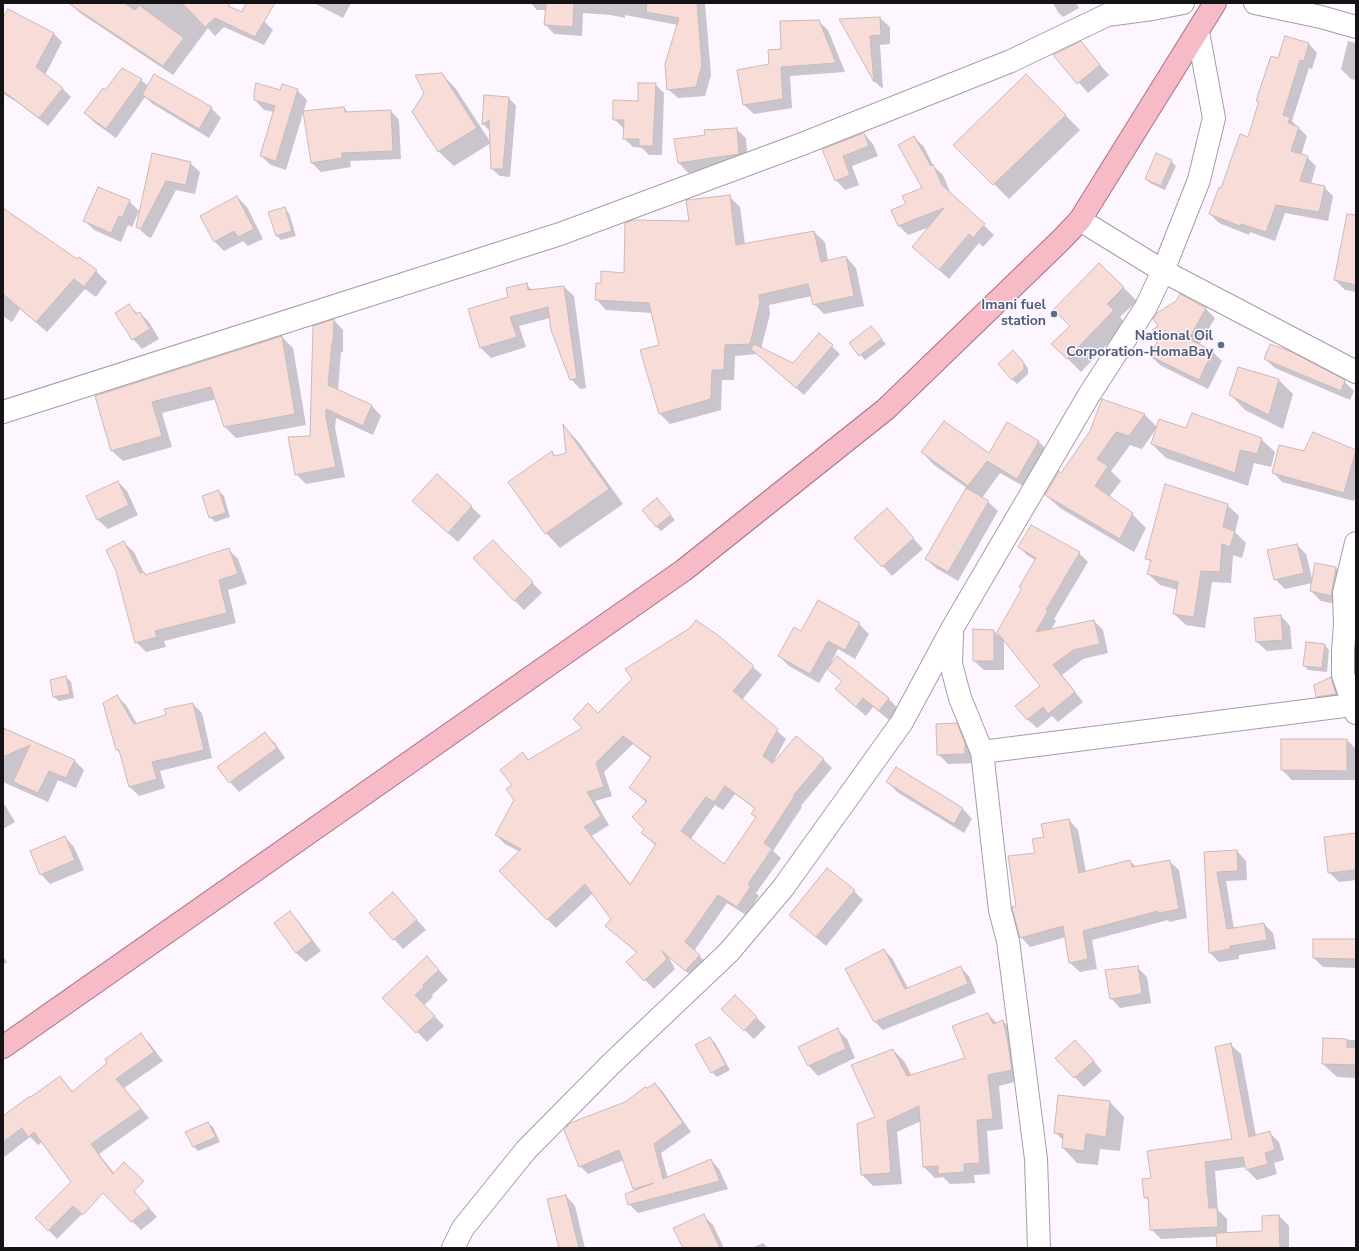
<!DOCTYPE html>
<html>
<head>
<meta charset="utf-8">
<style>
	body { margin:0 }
	#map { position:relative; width:1359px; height:1251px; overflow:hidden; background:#fdf5ff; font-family:"Nunito Sans",sans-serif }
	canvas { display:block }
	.frame { position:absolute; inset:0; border:4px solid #151216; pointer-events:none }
</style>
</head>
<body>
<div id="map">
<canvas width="1359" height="1251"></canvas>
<div class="frame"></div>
</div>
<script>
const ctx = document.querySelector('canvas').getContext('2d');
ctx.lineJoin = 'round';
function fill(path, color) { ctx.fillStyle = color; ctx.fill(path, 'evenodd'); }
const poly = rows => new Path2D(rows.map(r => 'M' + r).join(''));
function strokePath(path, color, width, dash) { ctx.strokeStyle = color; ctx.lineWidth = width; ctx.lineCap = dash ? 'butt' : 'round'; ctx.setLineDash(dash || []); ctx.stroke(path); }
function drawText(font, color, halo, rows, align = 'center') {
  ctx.font = font + ' "Nunito Sans",sans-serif'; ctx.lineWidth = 3; ctx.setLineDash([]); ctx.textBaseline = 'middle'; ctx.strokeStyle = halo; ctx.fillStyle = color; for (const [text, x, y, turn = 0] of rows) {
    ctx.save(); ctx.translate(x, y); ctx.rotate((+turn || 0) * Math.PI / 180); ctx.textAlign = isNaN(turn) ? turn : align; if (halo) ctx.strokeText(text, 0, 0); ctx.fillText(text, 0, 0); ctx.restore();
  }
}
const shadow = poly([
	[70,3,220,3,264,21,273,30,264,45,224,27,215,36,208,28,173,75,80,13],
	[314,3,351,3,343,18],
	[526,3,705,3,711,75,705,96,678,98,668,89,678,25,625,15,625,18,611,15,583,13,582,36,554,34,545,24,546,10,537,10,531,3],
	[1053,3,1076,3,1079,8,1063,17,1058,12],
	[880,18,890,27,890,44,880,45,883,89,874,81,841,20],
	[3,21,54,34,62,42,45,75,63,89,71,97,48,126,17,102,3,94],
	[818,21,828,30,845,72,790,76,792,108,754,114,744,105,738,71,770,65,782,50],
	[1348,41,1356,43,1356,80,1351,79,1341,69],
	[1081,43,1109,75,1088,93,1055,55],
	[1309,44,1317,53,1312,69,1309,68,1292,121,1307,136,1301,156,1307,157,1316,166,1311,184,1324,187,1333,196,1328,221,1285,213,1275,241,1250,232,1249,235,1219,223,1210,214,1221,189,1249,138,1260,102,1258,100,1279,59],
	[442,74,456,89,491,143,454,166,439,152,414,112],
	[155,75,211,108,221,118,209,138,153,104,145,97,116,138,95,123,85,113,105,91,141,80,148,86],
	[1026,75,1080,130,1009,199,955,145],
	[655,84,664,93,662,155,649,155,642,148,633,147,624,138,625,128,623,128,614,119,639,102],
	[297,90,307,100,286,170,271,165,261,156,274,112,264,110,255,100,281,91],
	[509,98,516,106,510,177,500,176,492,169,491,132,483,124],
	[344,108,349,113,391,111,399,120,401,159,350,161,351,167,321,172,312,163,304,112],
	[736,129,746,138,748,164,688,173,679,163,675,140,706,135],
	[864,134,873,144,878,156,852,166,859,185,845,190,836,180,824,150],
	[914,137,924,147,934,167,943,175,951,194,994,235,983,247,979,243,949,279,913,247,930,227,908,235,899,226,907,204,923,189],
	[152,154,190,163,200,172,195,194,176,190,151,238,147,236,137,227],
	[1171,161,1176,166,1165,190,1150,183,1146,179],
	[729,196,740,207,745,244,814,232,825,242,828,261,846,257,856,268,864,306,824,314,814,304,812,296,769,305,770,314,761,349,793,364,819,334,840,354,804,395,757,354,735,356,734,380,722,380,721,410,670,424,660,414,660,346,652,313,606,310,596,299,601,284,625,274,690,222],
	[237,197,247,207,263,239,248,246,243,241,224,251,214,241],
	[129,201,139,211,132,227,128,225,121,242,94,230,85,221],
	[284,208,289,213,296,236,281,240,277,236],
	[3,209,77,261,96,271,107,282,96,297,85,289,47,332,20,309,12,322,3,316],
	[1356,242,1356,292,1345,290,1335,280],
	[526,284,532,290,564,287,574,296,586,388,580,389,571,379,550,318,519,326,526,347,491,358,481,348,469,310,510,297],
	[1123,287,1137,301,1120,317,1126,324,1081,372,1053,344,1071,326],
	[129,305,138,314,140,313,149,322,159,339,142,349,133,339],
	[1205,308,1215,318,1199,345,1213,352,1222,361,1208,389,1160,365,1151,356],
	[334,320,343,330,343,352,341,352,338,390,372,406,381,416,373,435,336,418,335,428,345,477,306,484,296,474,311,437],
	[875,332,886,344,865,360,850,343],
	[282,337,293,348,306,425,236,438,225,427,216,399,162,413,172,447,123,461,112,451,96,396],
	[1018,356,1028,368,1028,374,1017,384,1012,379],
	[1265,359,1344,381,1354,391,1350,400,1275,368],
	[1279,380,1293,394,1283,429,1245,410,1231,395],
	[1144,414,1158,428,1187,429,1261,439,1275,452,1271,467,1254,463,1248,486,1166,458,1152,444,1156,429,1142,449,1130,445,1111,471,1121,481,1109,497,1132,514,1146,528,1134,552,1060,508,1046,495,1091,432],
	[1007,423,1039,442,1051,454,1030,490,1000,473,982,498,988,502,998,511,958,581,936,568,926,559,967,488,934,465,922,452,989,455],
	[564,427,577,440,623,504,560,548,546,533,552,452,557,457,567,454],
	[1313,434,1356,451,1356,493,1354,501,1282,482,1273,472,1305,453],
	[437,475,481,516,458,542,423,511],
	[118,482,127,491,138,515,108,529,98,520,87,496],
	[219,492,224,496,230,517,215,522,210,517],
	[657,499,675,520,661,531,656,526],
	[1227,505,1239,516,1235,532,1246,543,1242,558,1233,555,1231,583,1212,582,1205,628,1186,625,1174,614,1178,590,1160,585,1148,574,1151,563,1147,558],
	[896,519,923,549,892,576,856,538],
	[124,543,134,552,144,573,147,576,228,549,238,559,247,584,228,590,236,623,164,641,166,647,146,652,136,642],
	[1297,545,1306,554,1313,582,1316,564,1336,568,1346,578,1340,605,1321,601,1311,591,1312,583,1285,589,1275,579],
	[1019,547,1079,553,1088,562,1054,619,1056,621,1051,630,1094,621,1103,630,1108,653,1083,659,1062,675,1083,702,1058,722,1052,716,1037,728,1027,719,1042,686,1023,589,1036,560,1028,556],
	[502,551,542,593,524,610,514,600],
	[1281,616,1290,626,1292,649,1267,651,1257,642],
	[859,624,869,634,855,659,838,649,830,665,831,665,837,657,889,699,898,709,889,720,873,707,866,716,846,699,836,689,842,682,828,668,819,683,789,666,779,656,801,632],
	[994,631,1004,640,1004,670,984,670,974,661],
	[719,637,762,675,742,700,786,739,772,765,823,759,832,768,801,806,802,807,773,851,781,858,756,893,759,896,746,915,727,903,694,951,708,964,695,979,668,956,675,969,654,989,627,962,637,953,606,926,612,919,593,893,556,928,500,871,520,852,505,844,496,835,515,800,513,785,522,754,529,760,584,729,598,714],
	[633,744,652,759,630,788,647,803,645,829,642,833,656,846,631,885,592,836,609,825,595,801,612,796,604,772],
	[735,794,755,809,757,818,724,865,690,840,715,805,723,810],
	[1325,645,1329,650,1327,672,1308,670,1304,665],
	[66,677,71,682,74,698,59,701,54,697],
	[1331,678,1335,683,1340,699,1322,701,1317,696],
	[117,696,126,705,137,724,167,716,193,704,202,713,212,758,160,771,165,788,139,796,130,787,121,754,117,750],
	[956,724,966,734,975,763,948,764,938,754],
	[265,734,275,743,285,758,239,792,230,782],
	[3,735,75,761,84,770,76,788,58,780,48,802,3,782],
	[1282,740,1347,740,1356,749,1356,780,1292,780,1282,770],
	[896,768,963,809,972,819,964,833,897,792,888,782],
	[3,802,15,822,3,829],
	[1069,820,1078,830,1086,872,1130,861,1136,867,1169,861,1179,870,1187,918,1169,922,1168,920,1092,940,1097,969,1080,972,1070,963,1066,937,1030,947,1021,937,1017,906,1036,853,1045,838],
	[1356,834,1356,880,1339,882,1329,872],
	[65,837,74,847,84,870,50,884,41,874],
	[1237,851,1246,861,1247,880,1226,881,1234,929,1264,924,1273,933,1276,949,1239,955,1239,959,1219,962,1210,953,1205,853],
	[854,891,863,900,826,946,790,915],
	[393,893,426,930,403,949,394,939],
	[290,912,299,922,321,951,306,962,296,953,275,923],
	[1356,940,1356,968,1323,967,1314,958],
	[884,950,892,958,908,988,960,967,969,976,976,993,883,1030,875,1022,847,970],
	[3,956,7,962,3,965],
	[427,957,448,980,432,995,433,997,424,1005,444,1026,427,1042,384,998],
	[1137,967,1147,977,1151,1003,1120,1008,1111,998],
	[735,996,766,1027,754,1039,723,1009],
	[988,1014,997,1023,1003,1021,1014,1032,1022,1080,999,1086,1003,1129,987,1131,990,1174,974,1175,975,1183,950,1184,943,1177,935,1178,924,1167,921,1121,897,1132,902,1184,873,1186,862,1175,893,1050,904,1061,912,1076,966,1058],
	[837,1029,847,1039,855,1058,818,1076,809,1066,800,1047],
	[141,1035,150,1044,163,1061,124,1088,149,1118,99,1154,118,1178,57,1239,37,1218,72,1183,42,1142,38,1145,30,1137,3,1158,3,1117,31,1098,60,1077,73,1092],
	[710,1038,715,1043,730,1070,717,1077,712,1072],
	[1324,1039,1356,1040,1356,1078,1337,1077,1323,1064],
	[1231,1045,1241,1054,1256,1136,1269,1132,1279,1142,1284,1160,1274,1163,1277,1174,1257,1180,1247,1170,1246,1167,1215,1171,1218,1210,1227,1219,1227,1233,1263,1232,1279,1216,1289,1226,1289,1248,1230,1248,1229,1236,1161,1239,1151,1229,1150,1202,1145,1197,1152,1179,1233,1140],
	[1085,1051,1102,1071,1084,1087,1057,1058],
	[655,1084,663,1092,691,1132,661,1153,668,1178,711,1160,719,1169,728,1189,638,1213,629,1204,636,1191,634,1189,624,1160,588,1174,580,1166,647,1090],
	[1110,1102,1124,1117,1120,1151,1100,1149,1098,1165,1077,1163,1063,1148,1064,1141,1055,1132],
	[208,1123,213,1127,220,1142,198,1151,194,1147],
	[127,1183,157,1217,141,1230,112,1202],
	[566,1196,575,1206,585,1248,560,1248],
	[703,1215,713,1225,724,1248,684,1248],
	[763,1243,768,1248,752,1248]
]);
const building = poly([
	[68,3,124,3,135,10,139,5,184,38,163,66,68,3],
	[181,3,231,3,228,6,242,12,246,3,275,3,255,37,215,18,205,27,183,4,181,3],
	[546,3,574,3,573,27,544,25,546,3],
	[647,3,697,3,702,65,696,87,667,90,665,64,679,18,646,12,647,3],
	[8,9,54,33,36,67,63,88,39,118,3,91,3,18,8,9],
	[880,17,881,35,870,36,874,82,839,19,880,17],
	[819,20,836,63,781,67,783,99,743,105,737,70,769,64,768,50,781,49,780,21,819,20],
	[1285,36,1309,43,1304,61,1300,60,1283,115,1290,117,1288,123,1299,127,1291,151,1308,156,1300,181,1325,186,1319,212,1276,205,1266,232,1241,224,1240,226,1209,214,1219,187,1221,188,1240,134,1248,137,1259,101,1256,101,1271,56,1278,58,1285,36],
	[1081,41,1100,65,1077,84,1053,55,1081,41],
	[122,68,142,79,106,129,84,113,103,88,105,90,122,68],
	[442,73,477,128,438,152,412,112,424,93,415,75,442,73],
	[154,74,212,107,199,129,142,95,154,74],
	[1026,74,1066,115,993,185,953,145,1026,74],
	[256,83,280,90,282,84,298,89,276,161,260,156,275,106,254,100,254,93,256,83],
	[638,83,656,83,653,146,639,146,639,139,623,139,624,120,613,120,613,100,638,101,638,83],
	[484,95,509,97,503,169,491,169,489,120,482,125,484,95],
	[344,107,345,112,391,110,393,151,342,153,342,158,311,163,303,111,344,107],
	[737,128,739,154,678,163,674,139,705,135,704,130,737,128],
	[864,133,869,146,843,156,850,175,835,181,822,149,864,133],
	[914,136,931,166,933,164,942,185,985,224,973,238,969,234,939,270,912,247,944,208,898,226,891,210,906,204,902,196,922,188,898,145,914,136],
	[152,153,191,162,186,185,166,181,141,229,136,227,152,153],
	[1156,153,1172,160,1161,186,1145,179,1156,153],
	[98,187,130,200,122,218,119,216,111,233,83,221,98,187],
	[730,195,736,245,814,231,821,262,846,256,854,296,813,305,808,284,759,295,760,303,750,344,725,345,724,370,712,370,711,399,659,414,640,350,659,345,649,303,595,300,596,283,601,283,601,271,624,273,625,223,633,220,689,221,686,200,730,195],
	[237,196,254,229,238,237,234,231,214,242,200,216,237,196],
	[285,207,292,231,276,236,268,212,285,207],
	[3,208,77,259,79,257,97,270,84,287,74,279,36,322,3,294,3,208],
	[1347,214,1356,215,1356,285,1334,280,1347,214],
	[1099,263,1124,287,1107,304,1114,310,1067,359,1051,344,1070,326,1053,310,1099,263],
	[527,283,528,290,564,286,577,378,570,380,551,330,548,307,510,317,517,337,480,348,468,309,508,297,506,288,527,283],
	[1180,294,1206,308,1189,339,1213,351,1199,380,1150,356,1158,340,1152,330,1158,326,1153,319,1157,313,1176,301,1180,294],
	[129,304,136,314,140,312,150,329,132,340,115,313,129,304],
	[334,319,333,343,332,343,328,385,372,405,363,426,326,409,326,417,336,467,295,475,288,437,310,436,313,326,334,319],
	[871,326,882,339,859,356,849,343,871,326],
	[819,333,833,345,796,388,751,349,754,344,793,363,819,333],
	[282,336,295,414,224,427,211,387,152,402,162,436,111,451,95,396,282,336],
	[1270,344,1292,352,1345,380,1341,391,1264,359,1270,344],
	[1013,350,1024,363,1024,369,1012,380,998,364,1013,350],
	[1238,367,1279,379,1269,415,1229,395,1238,367],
	[1102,399,1145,414,1129,436,1116,432,1097,459,1108,466,1095,486,1133,513,1120,539,1045,495,1059,471,1061,473,1090,431,1102,399],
	[1192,413,1262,438,1257,454,1240,450,1235,473,1151,444,1159,419,1186,428,1192,413],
	[944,421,989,453,1007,422,1039,441,1017,479,987,461,968,486,921,452,944,421],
	[563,424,609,489,545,534,508,482,552,451,554,456,566,453,563,424],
	[1313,432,1356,450,1344,493,1272,473,1279,445,1304,451,1313,432],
	[437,474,472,506,448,533,412,501,437,474],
	[118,481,129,505,97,520,86,496,118,481],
	[1165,484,1228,504,1223,527,1235,531,1230,547,1222,544,1220,572,1201,571,1194,617,1173,614,1178,582,1147,574,1151,560,1145,559,1165,484],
	[966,488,989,501,948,572,925,559,966,488],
	[219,490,226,513,209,518,202,496,219,490],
	[657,498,671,515,656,527,642,510,657,498],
	[887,508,914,538,882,567,854,538,887,508],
	[1031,525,1080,552,1046,610,1048,611,1036,632,1094,620,1100,644,1073,650,1053,665,1075,692,1048,714,1043,707,1027,720,1015,706,1040,686,997,632,1022,588,1019,587,1036,558,1018,547,1031,525],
	[493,540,533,582,514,601,473,558,493,540],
	[124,541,140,573,144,572,145,575,229,548,238,574,219,580,227,613,155,631,157,637,135,643,116,571,106,550,124,541],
	[1297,544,1304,573,1274,580,1267,550,1297,544],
	[1315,563,1336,567,1331,596,1310,591,1315,563],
	[818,600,860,623,845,650,828,641,810,674,778,656,794,627,801,631,818,600],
	[1281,615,1283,640,1256,642,1254,618,1281,615],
	[696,620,719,636,754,666,733,691,778,729,763,756,773,763,796,736,824,759,793,796,794,797,764,843,772,849,748,884,751,886,737,907,718,895,685,942,700,955,685,971,662,951,667,959,644,981,626,962,637,952,605,926,611,919,585,884,547,920,499,871,521,849,495,835,514,800,506,789,512,785,500,770,523,752,528,760,582,728,573,719,588,703,598,713,632,679,625,669,690,628,696,620],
	[623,736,651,757,629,788,647,801,632,817,644,829,641,833,656,844,630,885,584,827,601,816,587,792,604,787,596,763,623,736],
	[725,786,755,808,751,814,756,817,724,864,681,831,706,797,714,802,725,786],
	[973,629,994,630,994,661,973,661,973,629],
	[1306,642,1325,644,1322,668,1303,666,1306,642],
	[837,656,889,698,879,711,863,698,856,707,835,689,842,681,827,669,837,656],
	[66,676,70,694,53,697,50,680,66,676],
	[1331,677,1336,694,1316,697,1314,685,1331,677],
	[117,695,134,724,166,715,164,709,193,703,204,750,152,762,157,779,129,787,119,750,116,750,103,703,117,695],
	[957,723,965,743,965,754,937,755,936,724,957,723],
	[3,728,75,760,66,778,49,771,38,793,13,782,30,745,3,757,3,728],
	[265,732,277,748,229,783,217,767,265,732],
	[1281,739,1347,739,1347,771,1281,770,1281,739],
	[896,767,963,808,954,824,886,782,896,767],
	[1069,819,1079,873,1130,860,1132,867,1170,860,1179,909,1159,913,1158,911,1083,931,1088,959,1069,963,1063,926,1020,938,1012,908,1012,907,1016,906,1008,856,1035,853,1032,839,1044,837,1041,824,1069,819],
	[1356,833,1356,870,1328,873,1324,837,1356,833],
	[65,836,75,860,40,875,30,851,65,836],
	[1237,850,1238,871,1217,872,1227,929,1264,923,1267,940,1230,946,1230,949,1209,953,1204,852,1237,850],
	[827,868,855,890,816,937,789,915,827,868],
	[393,892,417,920,393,940,369,913,393,892],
	[290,911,312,941,296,953,274,923,290,911],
	[1313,939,1356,939,1356,959,1313,958,1313,939],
	[884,949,905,989,961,966,968,984,874,1022,845,969,884,949],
	[427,956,439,970,423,985,424,987,415,995,435,1016,416,1033,382,998,427,956],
	[1138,966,1142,994,1110,999,1105,970,1138,966],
	[735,995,757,1017,744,1031,721,1009,735,995],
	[988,1013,993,1024,1003,1020,1008,1043,1012,1070,988,1075,993,1119,977,1120,980,1163,964,1164,964,1172,938,1174,938,1166,923,1167,919,1106,887,1121,891,1173,861,1175,857,1124,875,1117,851,1065,893,1049,907,1076,965,1058,952,1026,988,1013],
	[838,1028,846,1049,808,1066,798,1047,838,1028],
	[141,1033,154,1052,116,1079,141,1109,91,1144,113,1174,124,1162,144,1181,134,1191,149,1208,131,1222,103,1193,83,1215,73,1206,48,1231,35,1218,71,1182,34,1132,28,1137,22,1128,3,1142,3,1116,30,1096,31,1097,60,1076,72,1092,107,1063,105,1059,141,1033],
	[710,1037,726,1065,711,1073,695,1045,710,1037],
	[1323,1038,1347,1039,1347,1047,1356,1048,1356,1065,1322,1064,1323,1038],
	[1075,1040,1094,1061,1074,1078,1055,1058,1075,1040],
	[1231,1043,1249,1137,1270,1131,1275,1150,1265,1153,1268,1164,1246,1170,1243,1157,1205,1162,1209,1208,1217,1208,1218,1227,1150,1230,1148,1197,1144,1198,1142,1179,1151,1178,1147,1151,1232,1139,1215,1047,1231,1043],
	[655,1083,683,1123,654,1144,663,1179,711,1159,720,1181,628,1205,625,1194,654,1183,633,1189,619,1150,579,1167,564,1130,570,1123,625,1102,645,1087,647,1088,655,1083],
	[1058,1095,1110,1101,1106,1137,1086,1134,1084,1151,1062,1148,1063,1134,1054,1133,1058,1095],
	[208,1122,216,1137,193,1147,185,1132,208,1122],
	[566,1195,579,1248,559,1248,547,1199,566,1195],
	[704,1214,720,1248,683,1248,673,1228,704,1214],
	[1279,1215,1280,1248,1217,1248,1216,1233,1262,1231,1262,1216,1279,1215]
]);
const minor = poly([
	[1255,3,1321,17,1356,27],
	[1080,220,1163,271,1356,372],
	[3,412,560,234,802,144,1011,61,1107,15,1152,9,1183,3],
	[1356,543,1344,593,1345,625,1343,651,1343,675,1356,713],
	[952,635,951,664,960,698,982,752,1000,910,1008,941,1036,1159,1039,1248],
	[982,752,1352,705],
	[453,1248,463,1228,526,1150,611,1064,729,952,783,888,902,722,953,627,1089,395,1146,307,1163,271,1199,180,1214,118,1198,32]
]);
const trunk = poly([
	[3,1047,684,570,886,409,1061,240,1080,220,1215,3]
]);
const markers = [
	[1054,314,4,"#5c6f8a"],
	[1221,345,4,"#5c6f8a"]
];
const serviceNames = [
	["Imani fuel",1046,306],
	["station",1046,322],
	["National Oil",1213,337],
	["Corporation-HomaBay",1213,353]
];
fill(shadow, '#0003');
fill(building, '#f8dcd8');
strokePath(building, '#cabab8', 1);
strokePath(minor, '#a69da8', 24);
strokePath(trunk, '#a57580', 24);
strokePath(minor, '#fff', 22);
strokePath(trunk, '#f6bbc7', 22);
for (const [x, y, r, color] of markers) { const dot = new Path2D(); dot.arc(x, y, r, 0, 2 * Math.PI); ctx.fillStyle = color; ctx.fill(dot); strokePath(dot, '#fdf5ff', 1.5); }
drawText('bold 14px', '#4e5e75', '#fdf5ff', serviceNames, 'right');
</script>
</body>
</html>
